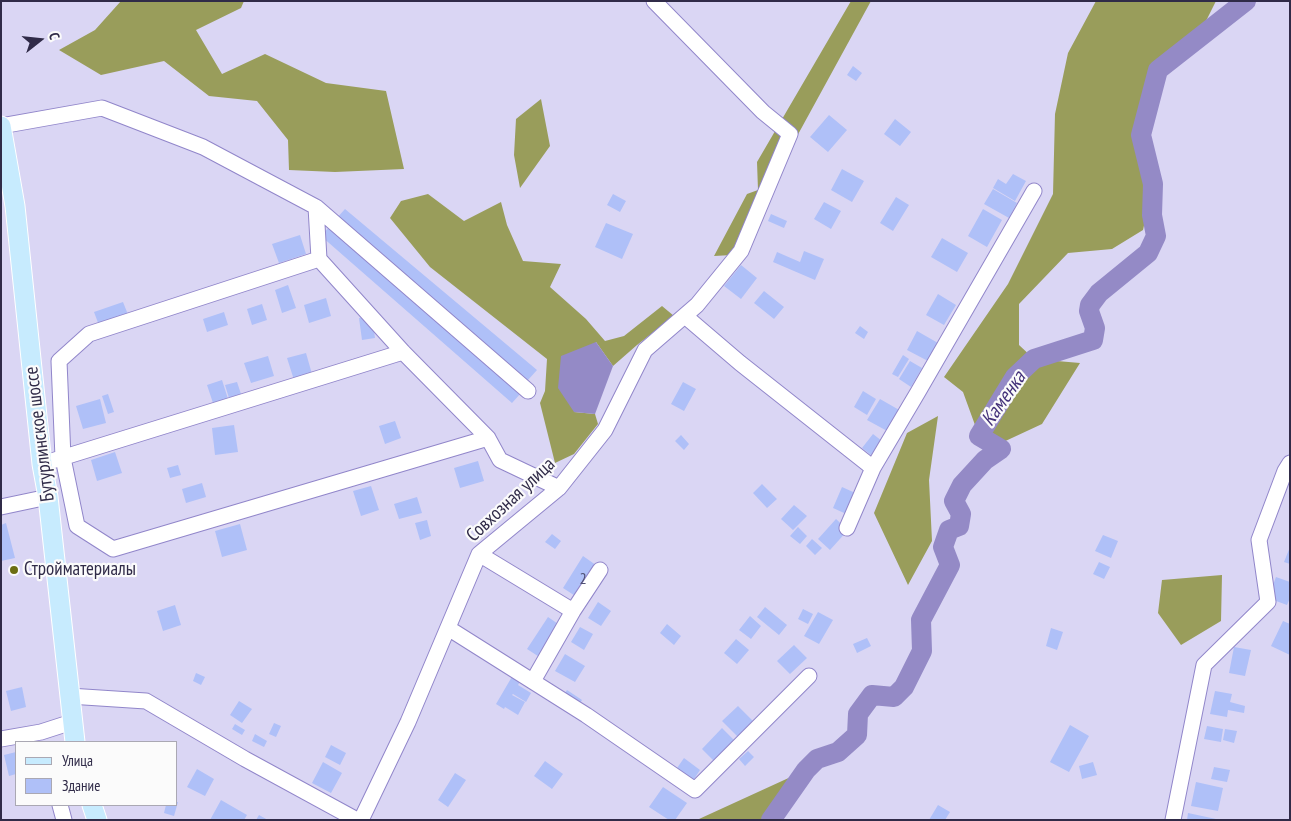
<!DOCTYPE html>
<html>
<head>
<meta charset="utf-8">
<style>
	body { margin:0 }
	#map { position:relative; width:1291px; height:821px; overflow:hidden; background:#dad6f4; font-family:"PT Sans Narrow",sans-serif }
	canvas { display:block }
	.frame { position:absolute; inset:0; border:2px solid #302b48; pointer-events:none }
	.legend { position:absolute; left:15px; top:741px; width:162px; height:65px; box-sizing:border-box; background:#fbfbfb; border:1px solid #aaa8b3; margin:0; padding:6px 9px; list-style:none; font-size:15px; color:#302b48 }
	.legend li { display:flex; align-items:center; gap:10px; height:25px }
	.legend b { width:25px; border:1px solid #aaa8b3 }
	.north { position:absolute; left:15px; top:15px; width:50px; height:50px; -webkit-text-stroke:4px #fbfbfb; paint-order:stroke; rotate:74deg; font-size:14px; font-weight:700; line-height:20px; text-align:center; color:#302b48 }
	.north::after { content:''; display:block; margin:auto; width:18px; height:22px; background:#302b48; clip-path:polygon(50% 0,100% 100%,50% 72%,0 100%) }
</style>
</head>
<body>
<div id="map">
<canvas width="1291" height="821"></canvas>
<div class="frame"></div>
<ul class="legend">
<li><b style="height:6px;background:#c7ebfe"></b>Улица</li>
<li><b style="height:14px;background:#afc0f8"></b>Здание</li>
</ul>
<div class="north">С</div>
</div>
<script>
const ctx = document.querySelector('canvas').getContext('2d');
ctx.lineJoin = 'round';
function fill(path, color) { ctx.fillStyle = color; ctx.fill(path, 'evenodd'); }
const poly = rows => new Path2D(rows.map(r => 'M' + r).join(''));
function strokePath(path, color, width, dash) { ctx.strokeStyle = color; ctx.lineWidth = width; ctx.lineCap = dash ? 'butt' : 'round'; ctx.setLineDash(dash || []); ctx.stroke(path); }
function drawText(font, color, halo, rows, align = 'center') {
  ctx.font = font + ' "PT Sans Narrow",sans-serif'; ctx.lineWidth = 4.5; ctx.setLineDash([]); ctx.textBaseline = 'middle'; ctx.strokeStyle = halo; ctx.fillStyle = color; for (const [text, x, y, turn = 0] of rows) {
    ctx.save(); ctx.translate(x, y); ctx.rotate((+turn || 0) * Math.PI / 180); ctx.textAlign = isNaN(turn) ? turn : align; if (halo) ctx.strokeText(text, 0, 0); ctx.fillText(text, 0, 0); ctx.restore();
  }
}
const forest = poly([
	[121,1,244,1,241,8,196,30,222,74,265,54,326,83,386,91,404,169,335,172,289,170,288,140,257,101,209,96,164,61,101,75,59,50,95,30],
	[851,1,871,1,732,255,714,256,747,194,758,190,757,162],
	[1096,1,1216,1,1201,31,1158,70,1141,135,1153,184,1143,230,1112,249,1068,253,1019,304,1019,345,1034,359,1080,363,1042,424,999,444,979,436,963,392,944,377,1008,284,1053,194,1055,114,1068,53],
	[541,99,550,146,520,188,514,155,516,119],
	[428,194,464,221,501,202,507,225,523,261,561,264,550,287,586,319,605,341,624,336,662,306,674,316,637,345,613,366,596,342,574,412,595,414,598,424,574,454,555,463,540,403,545,391,547,359,430,267,390,218,401,201],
	[938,416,929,480,932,541,908,585,874,513,907,433],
	[1222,575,1221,621,1181,645,1158,613,1162,580],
	[806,770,771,820,699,820,699,819]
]);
const water = poly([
	[596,342,613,366,595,414,574,412,558,388,561,356]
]);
const river = poly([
	[771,820,806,770,817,759,838,752,857,735,858,714,872,695,894,697,904,687,922,651,921,620,950,565,943,547,949,530,959,526,961,514,954,501,962,485,985,460,1001,449,979,436,1015,377,1034,359,1093,340,1095,328,1089,311,1090,305,1099,293,1148,253,1156,236,1152,215,1153,184,1141,135,1158,70,1246,1]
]);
const building = poly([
	[853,66,862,73,856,81,847,75],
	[829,115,847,130,828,152,810,137],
	[895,119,911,132,900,146,884,134],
	[842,169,864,181,852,202,831,190],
	[1013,174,1026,181,1015,201,993,188,998,179,1006,184],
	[993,189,1017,203,1009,218,984,204],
	[613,194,626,201,620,212,607,205],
	[896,197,909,205,893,231,880,223],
	[824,202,841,211,831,229,814,219],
	[345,209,537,370,528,380,336,219],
	[983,209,1002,220,987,247,968,236],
	[771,214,787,221,784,228,768,221],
	[606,223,633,234,622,259,595,247],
	[330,226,521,393,512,403,321,236],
	[300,235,306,254,279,263,272,244],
	[942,238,968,253,957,272,931,257],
	[804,251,824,259,815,280,773,262,777,252,800,262],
	[741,265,757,278,741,299,724,286],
	[288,285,296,308,282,313,275,290],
	[764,291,784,307,774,319,754,303],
	[938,294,956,305,944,325,926,315],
	[326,298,331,316,309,323,304,305],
	[123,302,129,317,100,328,94,312],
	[262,304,267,320,252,325,247,309],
	[224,312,228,325,207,332,203,319],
	[372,316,375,338,362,340,359,318],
	[860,326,868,332,864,339,855,333],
	[917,331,938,343,928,361,907,350],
	[306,353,312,374,294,380,287,358],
	[903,355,909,359,898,377,892,374],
	[268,356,274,376,251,383,244,363],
	[910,361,922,368,911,387,899,379],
	[222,380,228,399,213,403,207,385],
	[237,382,241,394,229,398,225,385],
	[683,382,696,389,684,411,671,404],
	[863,391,876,399,867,415,854,407],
	[108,394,114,412,108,414,102,396],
	[100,399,106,423,83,429,76,406],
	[880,399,901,411,889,432,867,420],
	[395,421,401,438,385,444,379,426],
	[234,425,238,452,215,455,212,428],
	[873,434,882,441,871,455,862,448],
	[681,435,689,444,684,450,675,441],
	[115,452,122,473,97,481,91,460],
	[478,461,484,481,460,488,454,468],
	[178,465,181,475,170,478,167,468],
	[202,483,206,497,186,503,182,489],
	[762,484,777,499,767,508,753,493],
	[371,486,379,510,361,516,353,491],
	[842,487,862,496,853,517,833,508],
	[417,497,422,513,399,519,394,504],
	[794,505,807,516,793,530,781,519],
	[836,519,848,530,830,550,818,539],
	[427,520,431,536,420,540,415,523],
	[6,523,15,558,1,561,1,525],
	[240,524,247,550,222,557,215,531],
	[798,527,807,536,800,544,790,536],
	[552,534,561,541,555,549,545,542],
	[1103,535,1118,541,1111,558,1095,551],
	[812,539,822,548,815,555,806,546],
	[1290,547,1290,564,1284,562],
	[583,556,603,570,583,601,563,588],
	[1099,562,1110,567,1104,579,1093,574],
	[1276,577,1290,582,1290,598,1287,605,1268,598],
	[598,602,611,611,601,626,588,618],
	[175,605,181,625,163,631,157,611],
	[765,607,787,625,779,635,757,617],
	[803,609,813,614,808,624,798,619],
	[818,612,833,620,819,644,804,636],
	[750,616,761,626,751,639,739,630],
	[548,617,564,628,544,660,527,649],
	[1283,621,1290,624,1290,655,1271,646],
	[667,624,681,636,674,645,660,633],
	[580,627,593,634,584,650,571,642],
	[1051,628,1063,632,1057,650,1046,646],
	[867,638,871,646,857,653,853,644],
	[736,639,749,650,737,664,724,653],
	[794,645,807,658,790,674,777,661],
	[1234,647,1251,650,1245,676,1229,673],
	[565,654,585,666,575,682,555,671],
	[196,673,205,677,201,685,193,681],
	[513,675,521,680,518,685,531,693,526,702,513,694,512,695,525,702,518,715,505,707,504,709,496,704],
	[22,687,26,707,11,711,6,691],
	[567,690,582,700,577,708,562,698],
	[1215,691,1232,694,1230,702,1245,706,1244,713,1228,710,1227,717,1210,714],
	[239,701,252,709,242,723,230,715],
	[738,706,753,721,738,737,722,721],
	[274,723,281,726,276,737,269,734],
	[235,724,245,730,242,735,232,729],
	[1070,725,1089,736,1069,772,1050,762],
	[1207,726,1223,729,1221,742,1204,739],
	[722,728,737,743,717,764,702,749],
	[1225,729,1237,731,1234,743,1223,740],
	[255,734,267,741,264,747,252,741],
	[331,745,346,753,340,765,325,757],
	[748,751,754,757,745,766,739,759],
	[16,752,16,774,9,776,4,755],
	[684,758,700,770,692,782,675,771],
	[545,761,563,774,552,789,534,776],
	[323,762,342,773,331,793,312,783],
	[1093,762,1097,775,1082,779,1079,766],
	[1214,767,1230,770,1227,782,1211,779],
	[197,769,214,779,205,796,187,787],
	[455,773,466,780,448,807,438,800],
	[1196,782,1223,788,1218,811,1191,806],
	[663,787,687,803,675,820,669,820,649,807],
	[221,800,247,815,244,820,210,820],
	[176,802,178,802,174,816,164,813,166,805,176,805],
	[938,805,950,812,945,820,929,820],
	[1188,813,1216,819,1216,820,1187,820],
	[259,815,268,820,256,820]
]);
const minor = poly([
	[1,126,102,108,203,147,316,207,319,259,403,352,488,438,500,460,559,488],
	[316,207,528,391],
	[319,259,89,334,59,361,63,458,77,526,113,549,488,438],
	[685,316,740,363,873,468,918,392,1034,191],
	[42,464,403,352],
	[1,507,48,497],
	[847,528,873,468],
	[479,554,573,611],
	[448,628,586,715,695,790,809,676],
	[533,681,573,611,600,570],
	[69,696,146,701,245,759,357,820],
	[1,739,41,732,72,722],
	[60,805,64,820],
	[361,820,408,722,479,554,559,488,605,430,645,350,697,305,741,251,790,134,763,112,654,1],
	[1173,820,1204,665,1268,602,1259,540,1285,471,1290,463]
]);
const major = poly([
	[1,126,15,206,42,464,48,497,75,742],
	[92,805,97,820]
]);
const markers = [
	[14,570,5,"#6c6e12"]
];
const numberNames = [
	["2",583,579]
];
const streetNames = [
	["Бутурлинское шоссе",40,434,-97],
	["Совхозная улица",511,500,-43]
];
const poiNames = [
	["Стройматериалы",24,570]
];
const waterNames = [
	["Каменка",1004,399,-55]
];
fill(forest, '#999d5b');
fill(water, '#948ac6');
strokePath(river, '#948ac6', 20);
fill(building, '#afc0f8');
strokePath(minor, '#9186ca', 17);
strokePath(major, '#fff', 21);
strokePath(minor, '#fff', 15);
strokePath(major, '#c7ebfe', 19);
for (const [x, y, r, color] of markers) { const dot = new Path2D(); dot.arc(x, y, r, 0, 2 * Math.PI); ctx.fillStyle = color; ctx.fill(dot); strokePath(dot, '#fbfbfb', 2); }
drawText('16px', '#505074', null, numberNames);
drawText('19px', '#302b48', '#fbfbfb', streetNames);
drawText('19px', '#302b48', '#fbfbfb', poiNames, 'left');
drawText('italic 20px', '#44327a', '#fbfbfb', waterNames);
</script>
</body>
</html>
